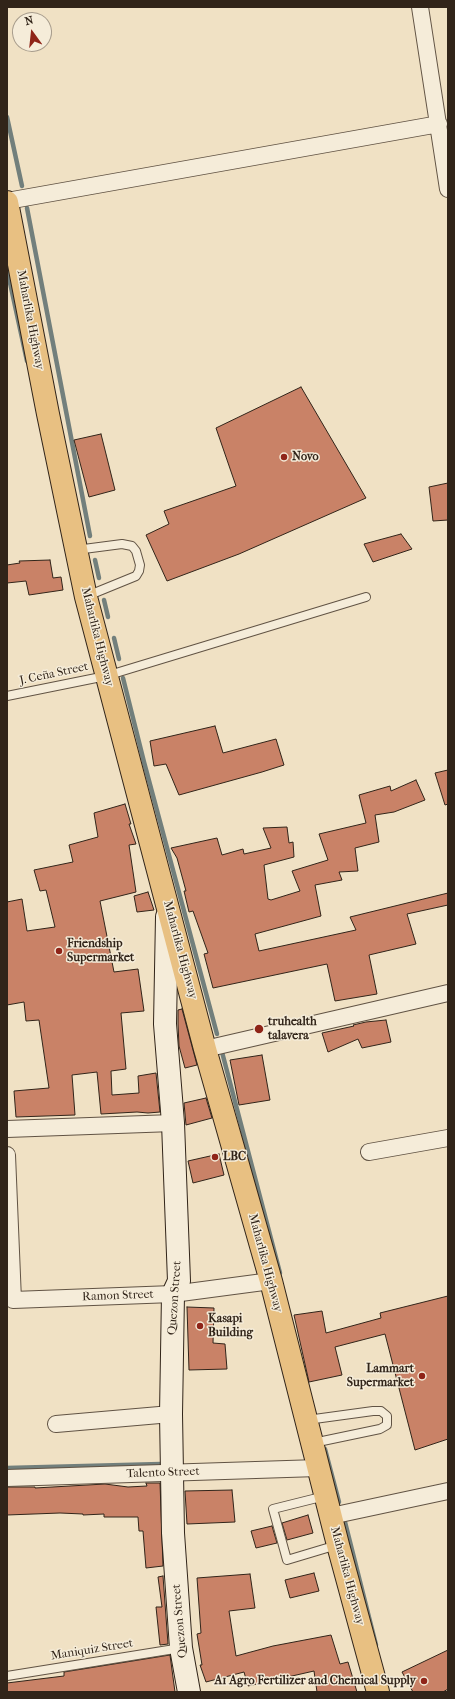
<!DOCTYPE html>
<html>
<head>
<meta charset="utf-8">
<style>
	body { margin:0 }
	#map { position:relative; width:455px; height:1699px; overflow:hidden; background:#f0e1c4; font-family:"IM FELL French Canon",serif }
	canvas { display:block }
	.frame { position:absolute; inset:0; border:8px solid #312419; pointer-events:none }
	.north { position:absolute; left:12px; top:12px; width:40px; height:40px; box-sizing:border-box; background:#f5ecd9; border:1px solid #a79c8c; border-radius:50%; rotate:345deg; font-size:11px; font-weight:700; line-height:16px; text-align:center; color:#312419 }
	.north::after { content:''; display:block; margin:auto; width:14px; height:18px; background:#8f2418; clip-path:polygon(50% 0,100% 100%,50% 72%,0 100%) }
</style>
</head>
<body>
<div id="map">
<canvas width="455" height="1699"></canvas>
<div class="frame"></div>
<div class="north">N</div>
</div>
<script>
const ctx = document.querySelector('canvas').getContext('2d');
ctx.lineJoin = 'round';
const poly = rows => new Path2D(rows.map(r => 'M' + r).join(''));
function strokePath(path, color, width, dash) { ctx.strokeStyle = color; ctx.lineWidth = width; ctx.lineCap = dash ? 'butt' : 'round'; ctx.setLineDash(dash || []); ctx.stroke(path); }
function fill(path, color) { ctx.fillStyle = color; ctx.fill(path, 'evenodd'); }
function drawText(font, color, halo, rows, align = 'center') {
  ctx.font = font + ' "IM FELL French Canon",serif'; ctx.lineWidth = 3; ctx.setLineDash([]); ctx.textBaseline = 'middle'; ctx.strokeStyle = halo; ctx.fillStyle = color; for (const [text, x, y, turn = 0] of rows) {
    ctx.save(); ctx.translate(x, y); ctx.rotate((+turn || 0) * Math.PI / 180); ctx.textAlign = isNaN(turn) ? turn : align; if (halo) ctx.strokeText(text, 0, 0); ctx.fillText(text, 0, 0); ctx.restore();
  }
}
const stream = poly([
	[7,117,22,186],
	[27,208,90,536],
	[7,269,27,361],
	[95,560,99,578],
	[104,600,108,617],
	[114,638,119,659],
	[123,678,144,762,217,1034],
	[222,1052,280,1273],
	[325,1449,339,1502],
	[7,1468,161,1464],
	[345,1522,376,1645]
]);
const building = poly([
	[301,387,366,498,239,554,167,581,146,535,169,524,164,511,236,486,216,428,301,387],
	[101,434,115,490,89,497,74,440,101,434],
	[448,483,448,520,433,521,429,487,448,483],
	[401,534,412,549,373,562,364,544,401,534],
	[50,560,53,578,61,577,63,590,29,595,26,581,7,583,7,565,20,563,19,561,50,560],
	[215,726,223,753,276,739,284,765,262,772,179,795,166,764,154,766,150,741,215,726],
	[448,770,448,804,445,805,435,773,448,770],
	[416,780,425,800,394,812,375,815,379,842,355,848,358,871,339,872,342,880,315,885,321,916,255,934,259,951,356,930,350,917,448,893,448,905,407,914,416,944,369,955,377,994,335,1001,327,964,213,988,204,954,208,953,193,911,189,912,184,891,186,891,177,858,171,848,217,838,222,855,243,849,244,854,271,848,263,828,287,827,289,843,293,842,294,857,264,865,268,899,271,900,300,891,292,871,328,860,319,834,366,823,359,795,390,786,391,791,416,780],
	[125,804,131,824,129,824,136,844,129,845,136,892,100,901,114,972,138,969,144,1011,121,1013,126,1069,111,1071,112,1095,139,1093,138,1076,156,1073,160,1112,148,1113,137,1112,101,1114,97,1072,72,1075,75,1115,16,1117,14,1091,49,1088,39,1020,26,1021,24,1002,7,1005,7,902,22,899,27,931,55,927,46,890,40,891,34,870,73,862,69,845,98,837,94,813,125,804],
	[148,892,154,910,137,912,134,896,148,892],
	[182,1009,197,1065,185,1068,179,1046,178,1024,178,1010,182,1009],
	[386,1020,391,1042,362,1048,358,1039,328,1052,322,1033,354,1026,353,1025,366,1022,386,1020],
	[262,1055,270,1100,239,1105,230,1060,262,1055],
	[206,1098,212,1118,186,1125,184,1103,206,1098],
	[219,1154,224,1175,193,1183,188,1161,219,1154],
	[448,1296,448,1439,415,1450,385,1334,335,1347,342,1375,309,1382,294,1315,322,1311,326,1333,381,1318,380,1313,448,1296],
	[187,1307,214,1308,213,1343,225,1344,227,1369,189,1370,187,1307],
	[146,1483,160,1483,163,1566,146,1568,143,1531,139,1531,138,1517,104,1517,104,1514,83,1515,83,1514,60,1513,7,1515,7,1487,35,1487,35,1488,105,1484,128,1487,147,1486,146,1483],
	[232,1490,235,1522,187,1524,185,1491,232,1490],
	[308,1515,313,1533,287,1540,282,1523,308,1515],
	[272,1526,277,1543,256,1548,251,1531,272,1526],
	[314,1573,319,1591,290,1598,285,1580,314,1573],
	[250,1574,255,1608,229,1611,236,1656,273,1646,331,1635,340,1664,348,1662,357,1692,317,1692,314,1671,248,1686,244,1672,206,1682,200,1665,202,1665,197,1634,201,1633,197,1578,250,1574],
	[163,1576,168,1644,160,1645,156,1607,162,1607,158,1577,163,1576],
	[448,1650,448,1689,443,1692,413,1692,402,1672,448,1650],
	[170,1655,175,1692,7,1692,7,1683,64,1676,64,1672,170,1655]
]);
const lane = poly([
	[76,550,122,544,132,546,136,551,140,565,139,571,136,576,87,596],
	[7,696,106,676,366,597],
	[307,1420,373,1411,381,1411,387,1416,387,1425,380,1429,313,1443],
	[325,1496,273,1509,287,1560,337,1545],
	[7,1676,181,1648]
]);
const street = poly([
	[420,7,448,189],
	[7,201,439,124],
	[205,1049,448,993],
	[7,1129,173,1123],
	[369,1152,448,1138],
	[7,1155,13,1300,173,1294,271,1281],
	[56,1424,171,1414],
	[7,1478,318,1468],
	[331,1516,448,1491]
]);
const secondary = poly([
	[167,917,165,1024,173,1123,179,1281,173,1294,171,1414,173,1533,181,1648,189,1692]
]);
const primary = poly([
	[7,202,48,414,86,597,205,1049,271,1281,338,1545,378,1692]
]);
const markers = [
	[284,457,4,"#8f2418"],
	[59,951,4,"#8f2418"],
	[259,1029,5,"#8f2418"],
	[215,1157,4,"#8f2418"],
	[200,1326,4,"#8f2418"],
	[422,1376,4,"#8f2418"],
	[424,1681,4,"#8f2418"]
];
const streetNames = [
	["Maharlika Highway",30,320,79],
	["Maharlika Highway",97,637,76],
	["J. Ceña Street",54,674,-12],
	["Maharlika Highway",180,950,75],
	["Maharlika Highway",265,1263,75],
	["Ramon Street",118,1296,-2],
	["Quezon Street",175,1298,-86],
	["Talento Street",163,1473,-2],
	["Maharlika Highway",347,1576,75],
	["Quezon Street",180,1621,-95],
	["Maniquiz Street",92,1650,-9]
];
const poiNames = [
	["Novo",292,457],
	["Friendship",67,944],
	["Supermarket",67,958],
	["truhealth",268,1022],
	["talavera",268,1036],
	["LBC",223,1157],
	["Kasapi",208,1319],
	["Building",208,1333],
	["Lammart",414,1369,"right"],
	["Supermarket",414,1383,"right"],
	["A1 Agro Fertilizer and Chemical Supply",416,1681,"right"]
];
strokePath(stream, '#727f7c', 4.5);
fill(building, '#c98267');
strokePath(building, '#312419', 1);
strokePath(lane, '#615344', 10);
strokePath(street, '#615344', 18);
strokePath(secondary, '#312419', 24);
strokePath(primary, '#312419', 24);
strokePath(lane, '#f5ecd9', 8);
strokePath(street, '#f5ecd9', 16);
strokePath(secondary, '#f5ecd9', 22);
strokePath(primary, '#e8c082', 22);
for (const [x, y, r, color] of markers) { const dot = new Path2D(); dot.arc(x, y, r, 0, 2 * Math.PI); ctx.fillStyle = color; ctx.fill(dot); strokePath(dot, '#f5ecd9', 1.5); }
drawText('12px', '#312419', '#f5ecd9', streetNames);
drawText('bold 12px', '#312419', '#f5ecd9', poiNames, 'left');
</script>
</body>
</html>
